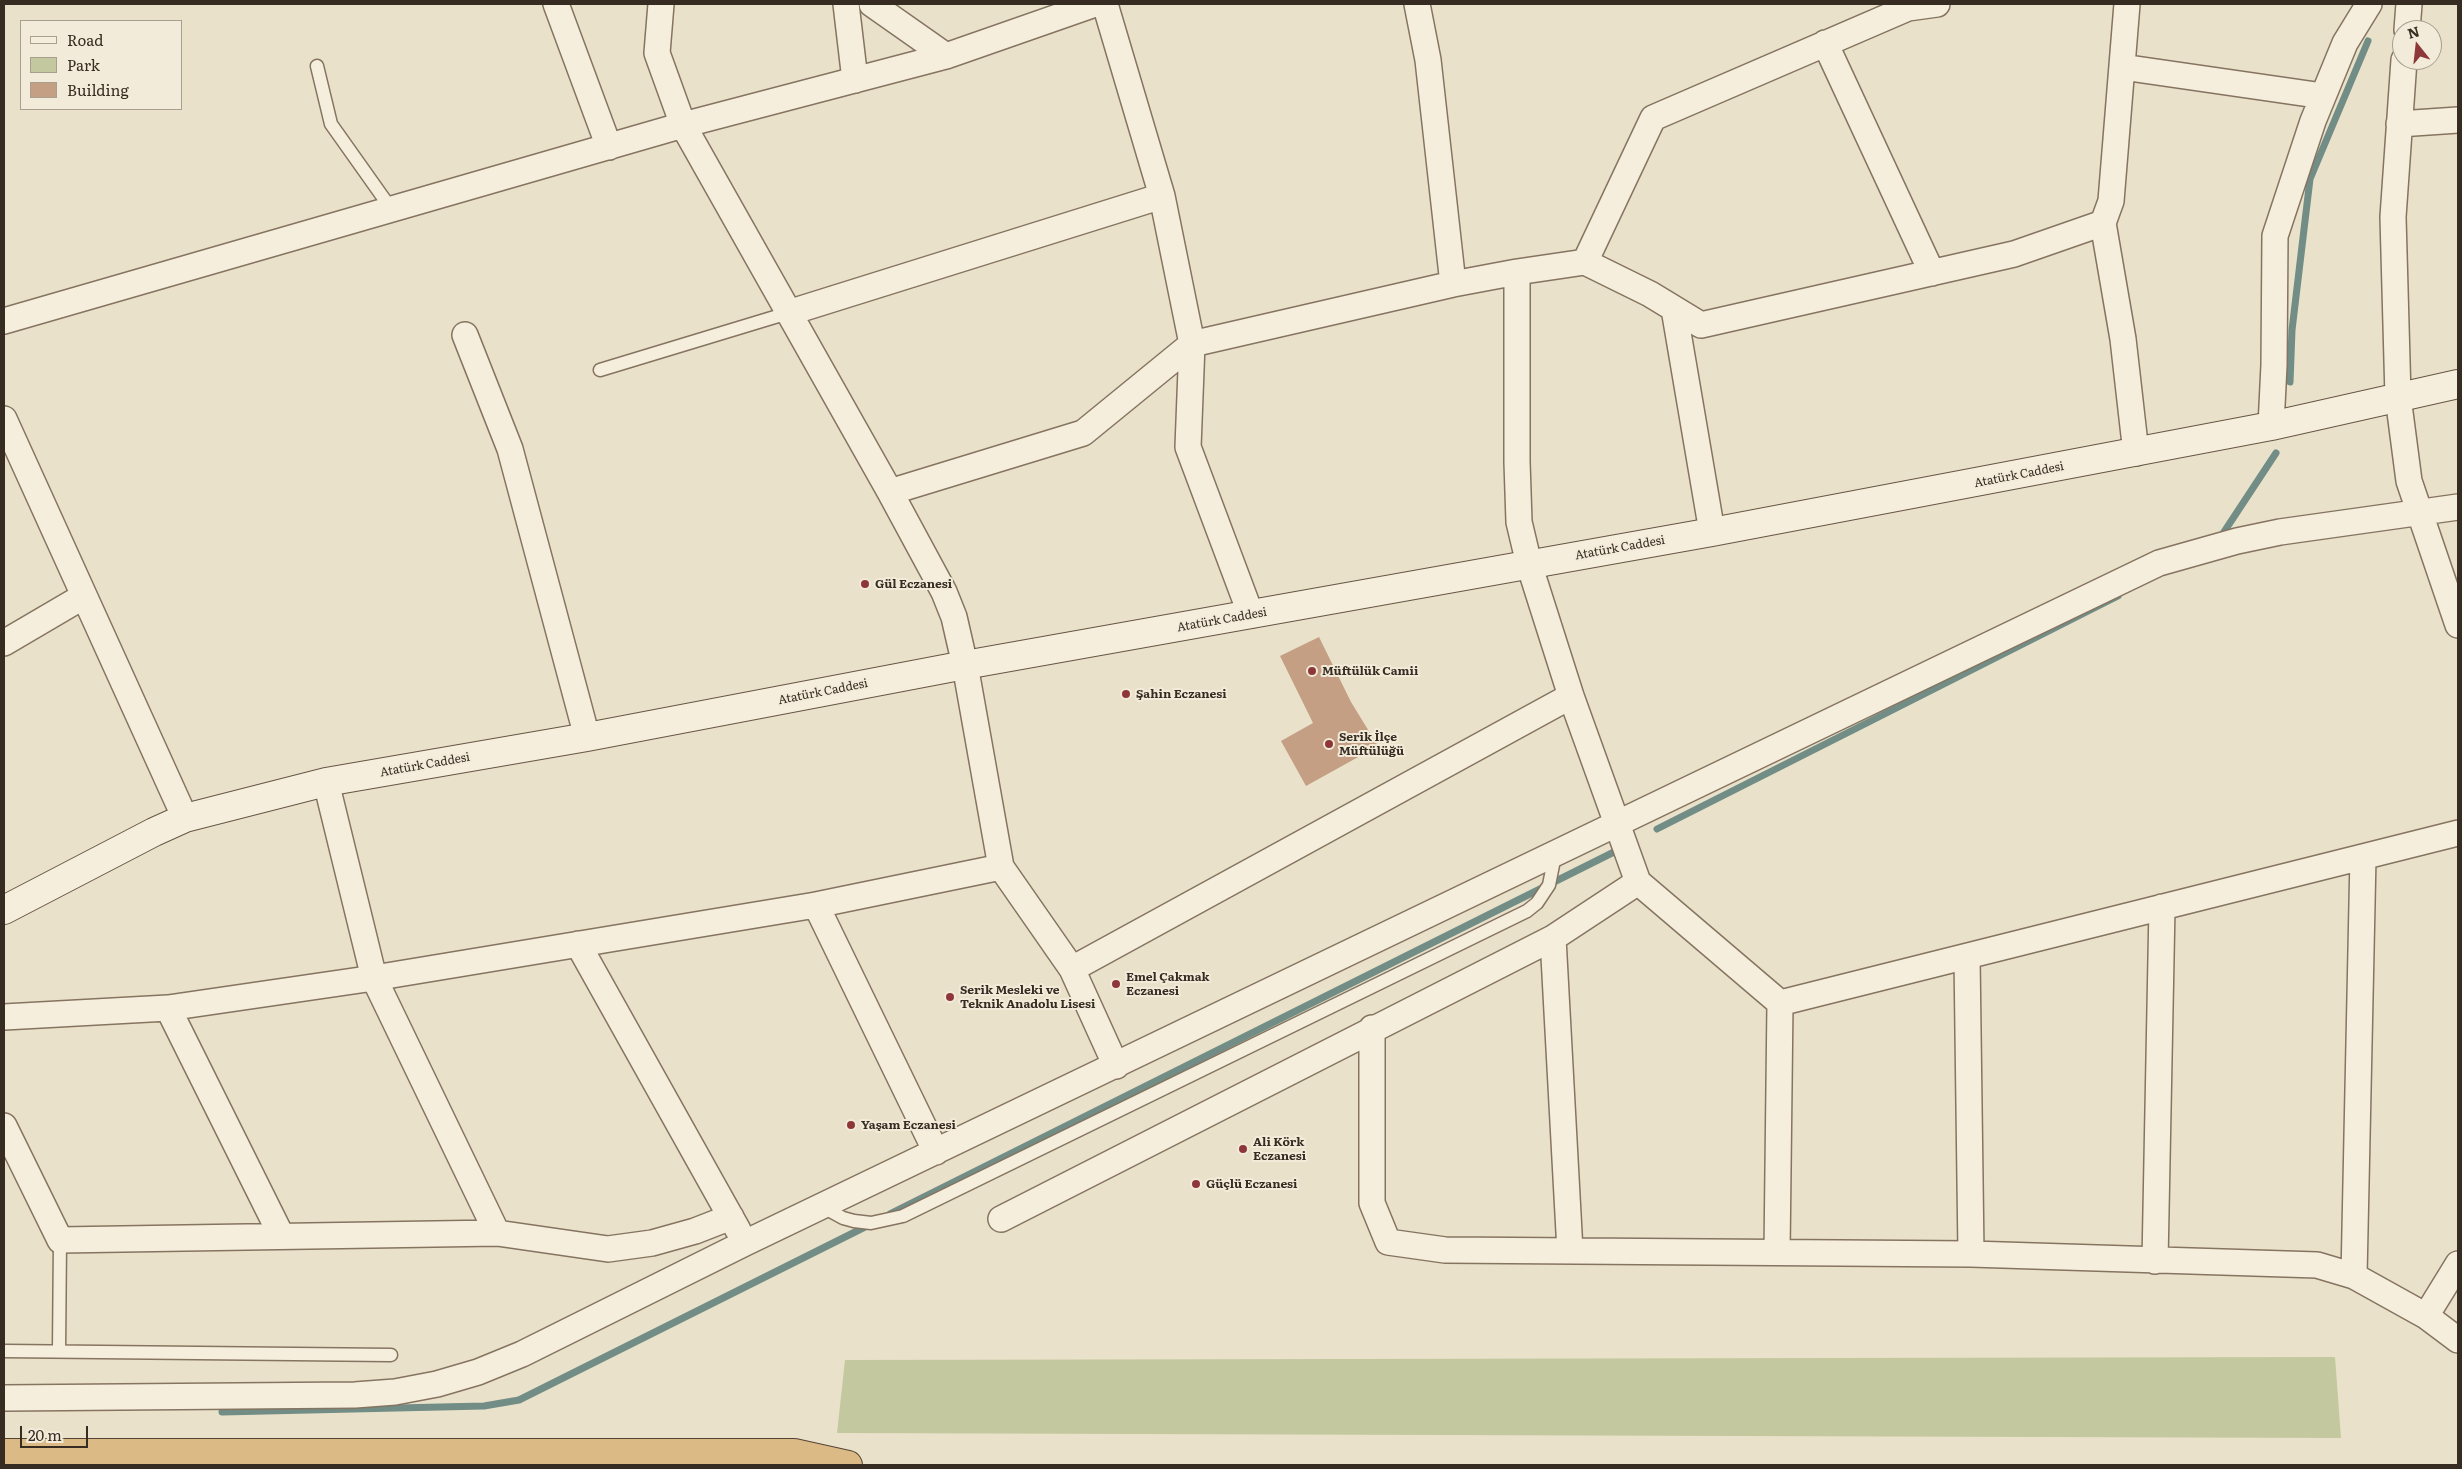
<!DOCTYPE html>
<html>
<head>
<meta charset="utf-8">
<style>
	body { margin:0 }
	#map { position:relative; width:2462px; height:1469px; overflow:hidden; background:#eae1ca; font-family:Literata,serif }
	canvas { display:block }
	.frame { position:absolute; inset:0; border:5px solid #372c22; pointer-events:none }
	.legend { position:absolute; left:20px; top:20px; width:162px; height:90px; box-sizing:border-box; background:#f3ebd9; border:1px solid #a89f90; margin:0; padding:6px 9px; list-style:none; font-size:15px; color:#372c22 }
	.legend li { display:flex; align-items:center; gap:10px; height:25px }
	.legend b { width:25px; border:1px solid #a89f90 }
	.north { position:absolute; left:2392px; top:20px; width:50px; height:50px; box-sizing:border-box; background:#f3ebd9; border:1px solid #a89f90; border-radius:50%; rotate:344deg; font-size:14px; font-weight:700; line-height:20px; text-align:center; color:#372c22 }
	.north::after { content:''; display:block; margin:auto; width:18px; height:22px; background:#8e3738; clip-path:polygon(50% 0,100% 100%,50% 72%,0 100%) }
	.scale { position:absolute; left:20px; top:1426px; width:68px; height:22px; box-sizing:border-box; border:2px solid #372c22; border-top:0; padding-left:6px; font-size:15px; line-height:18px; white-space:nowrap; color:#372c22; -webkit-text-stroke:4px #f3ebd9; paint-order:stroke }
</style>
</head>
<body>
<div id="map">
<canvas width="2462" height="1469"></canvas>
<div class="frame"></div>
<ul class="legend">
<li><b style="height:6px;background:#f6eedd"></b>Road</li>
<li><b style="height:14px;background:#c3c89f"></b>Park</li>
<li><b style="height:14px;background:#c49f84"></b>Building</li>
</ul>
<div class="north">N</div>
<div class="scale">20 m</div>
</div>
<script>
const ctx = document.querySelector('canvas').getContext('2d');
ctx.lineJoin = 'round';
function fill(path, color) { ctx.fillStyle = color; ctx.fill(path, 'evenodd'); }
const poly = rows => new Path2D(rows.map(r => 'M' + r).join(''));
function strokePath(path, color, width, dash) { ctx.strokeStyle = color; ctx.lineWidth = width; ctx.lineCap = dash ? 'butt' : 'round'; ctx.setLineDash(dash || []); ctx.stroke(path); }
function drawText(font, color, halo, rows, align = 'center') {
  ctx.font = font + ' Literata,serif'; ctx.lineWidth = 4; ctx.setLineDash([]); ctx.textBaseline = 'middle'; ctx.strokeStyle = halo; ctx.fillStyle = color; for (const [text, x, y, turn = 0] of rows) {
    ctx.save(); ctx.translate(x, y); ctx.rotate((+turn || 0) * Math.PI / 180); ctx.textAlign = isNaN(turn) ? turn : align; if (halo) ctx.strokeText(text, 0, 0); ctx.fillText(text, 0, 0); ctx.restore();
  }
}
const green = poly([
	[2335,1357,2341,1438,837,1433,845,1360]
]);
const stream = poly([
	[2290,382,2292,330,2310,179,2368,41],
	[2220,538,2276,453],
	[1657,829,2118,596],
	[890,1214,1620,849],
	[222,1412,484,1406,519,1400,869,1225]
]);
const building = poly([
	[1319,637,1351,702,1378,746,1306,786,1281,741,1313,723,1280,656]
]);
const service = poly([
	[317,66,331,124,392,210],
	[600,370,788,313],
	[821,1206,843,1218,854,1221,871,1223,903,1216,1527,911,1537,903,1549,885,1553,865,1552,855],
	[4,1351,391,1355],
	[59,1351,60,1240]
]);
const minor = poly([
	[556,4,609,147],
	[661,4,657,53,683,125,890,492,944,592,954,617,965,665,1001,867,1072,969,1116,1066],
	[846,4,855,80],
	[872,4,946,56],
	[1105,4,1162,196,1192,344,1188,447,1251,615],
	[1417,4,1428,60,1453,284],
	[2407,30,2409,4],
	[1825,43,1932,273],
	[2404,60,2393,217,2398,397,2409,481,2458,625],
	[2122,67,2323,96],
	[2399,124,2458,120],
	[2103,223,2123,339,2136,453],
	[1585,262,1653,118,1908,8,1937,4],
	[1517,272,1517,462,1519,522,1529,564,1571,696,1638,882,1780,1003],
	[1674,309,1712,532],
	[788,313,1162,196],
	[4,321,683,125,946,56,1095,4],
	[465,335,510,449,587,737],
	[4,419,185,818],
	[2271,426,2274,365,2275,236,2313,121,2345,43,2369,4],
	[890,492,1083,433,1192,344,1453,284,1517,272,1585,262,1650,294,1701,325,2014,254,2103,223,2111,201,2127,4],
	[4,643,84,596],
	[326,782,374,978,497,1233],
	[816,905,936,1152],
	[1553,938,1570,1251],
	[578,944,738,1230],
	[1967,957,1971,1254],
	[1072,969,1571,696],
	[1780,1003,2458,833],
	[168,1008,281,1235],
	[4,1017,168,1008,374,978,816,905,1001,867],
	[1372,1028,1372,1203,1388,1242,1445,1250,1971,1254,2317,1265,2354,1276,2426,1316,2458,1340],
	[4,1126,60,1240,497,1233,608,1249,652,1243,695,1231,731,1217],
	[1001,1219,1553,938,1638,882],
	[1777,1252,1780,1003],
	[2155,1261,2162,907],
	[2354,1276,2363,857],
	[2426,1316,2458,1264],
	[4,1398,355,1395,395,1392,437,1384,478,1372,522,1354,745,1243,2159,563,2237,541,2280,532,2458,507]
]);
const secondary = poly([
	[4,910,154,832,185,818,326,782,587,737,965,665,1712,532,2271,426,2458,384]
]);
const trunk = poly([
	[4,1453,794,1453,848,1465]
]);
const markers = [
	[865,584,5,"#8e3738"],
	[1312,671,5,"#8e3738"],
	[1126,694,5,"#8e3738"],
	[1329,744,5,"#8e3738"],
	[1116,984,5,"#8e3738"],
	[950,997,5,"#8e3738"],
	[851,1125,5,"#8e3738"],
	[1243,1149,5,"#8e3738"],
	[1196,1184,5,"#8e3738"]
];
const streetNames = [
	["Atatürk Caddesi",2019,475,-11],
	["Atatürk Caddesi",1620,548,-10],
	["Atatürk Caddesi",1222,620,-10],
	["Atatürk Caddesi",823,692,-11],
	["Atatürk Caddesi",425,765,-10]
];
const poiNames = [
	["Gül Eczanesi",875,584],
	["Müftülük Camii",1322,671],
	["Şahin Eczanesi",1136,694],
	["Serik İlçe",1339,737],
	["Müftülüğü",1339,751],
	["Emel Çakmak",1126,977],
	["Eczanesi",1126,991],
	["Serik Mesleki ve",960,990],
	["Teknik Anadolu Lisesi",960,1004],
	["Yaşam Eczanesi",861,1125],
	["Ali Körk",1253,1142],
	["Eczanesi",1253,1156],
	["Güçlü Eczanesi",1206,1184]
];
fill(green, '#c3c89f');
strokePath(stream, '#718d86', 7);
fill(building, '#c49f84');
strokePath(service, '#857460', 15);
strokePath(minor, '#857460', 28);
strokePath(secondary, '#675543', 30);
strokePath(trunk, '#544334', 30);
strokePath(service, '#f6eedd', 12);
strokePath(minor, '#f6eedd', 25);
strokePath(secondary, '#f6eedd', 28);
strokePath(trunk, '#dcba86', 28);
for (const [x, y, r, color] of markers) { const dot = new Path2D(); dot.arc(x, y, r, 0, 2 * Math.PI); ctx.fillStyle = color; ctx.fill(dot); strokePath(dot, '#f3ebd9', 2); }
drawText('12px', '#372c22', '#f3ebd9', streetNames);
drawText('bold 12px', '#372c22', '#f3ebd9', poiNames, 'left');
</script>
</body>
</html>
